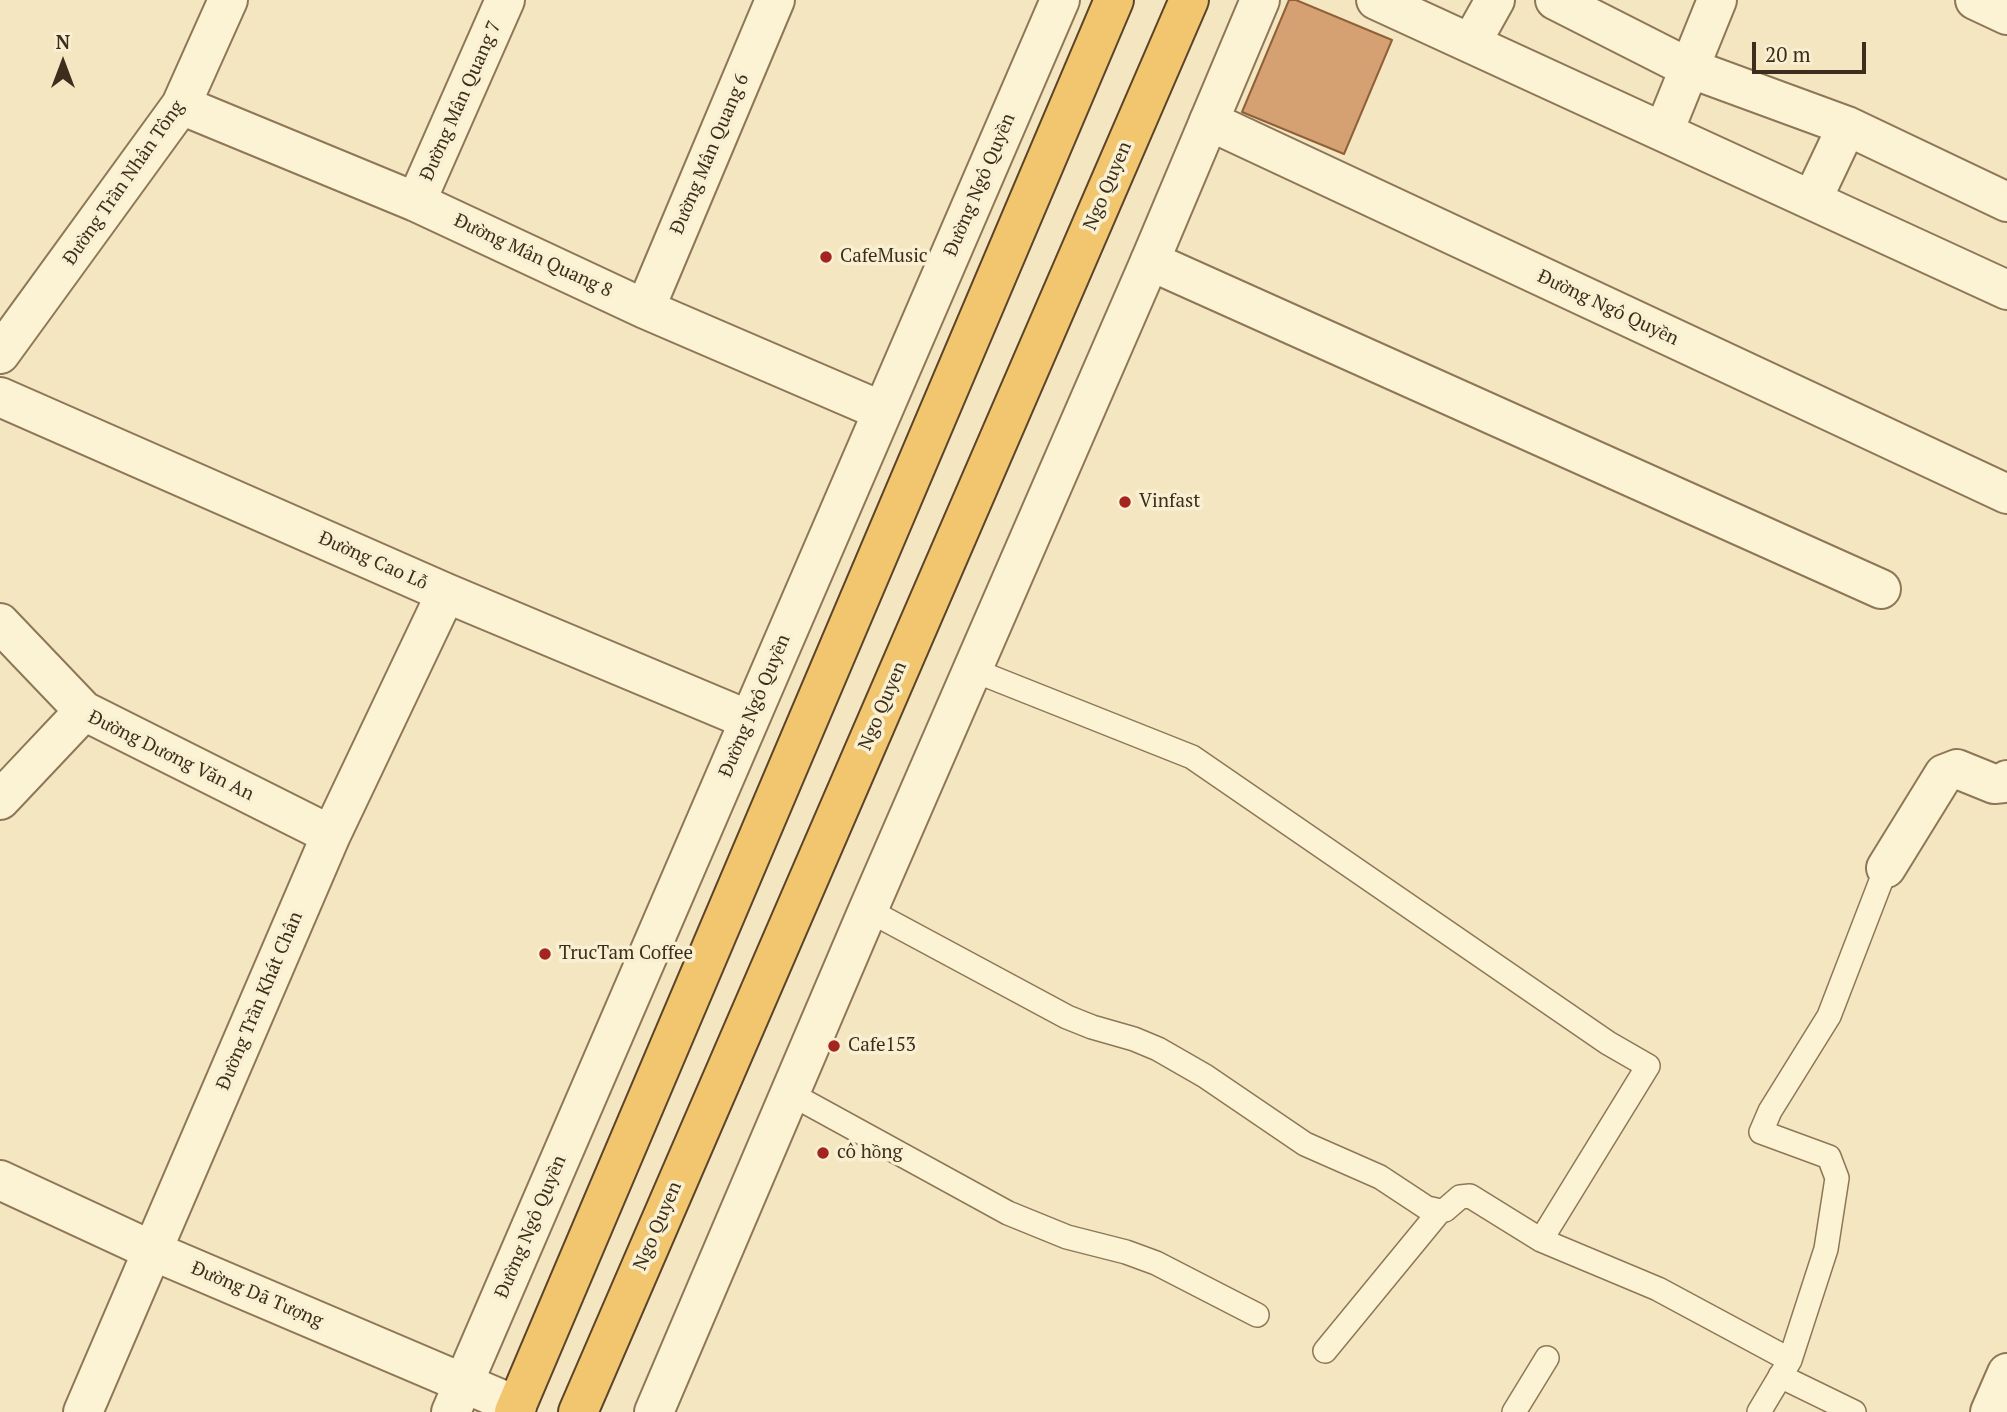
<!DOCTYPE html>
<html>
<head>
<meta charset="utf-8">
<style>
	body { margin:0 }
	#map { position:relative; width:2007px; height:1412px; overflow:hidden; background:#f3e6c1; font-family:"PT Serif",serif }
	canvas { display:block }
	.north { position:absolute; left:28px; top:28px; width:70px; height:70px; -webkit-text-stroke:5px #f9f0d2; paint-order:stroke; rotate:0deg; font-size:19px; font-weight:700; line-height:28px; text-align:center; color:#3d2d1c }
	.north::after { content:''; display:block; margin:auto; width:24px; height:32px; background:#3d2d1c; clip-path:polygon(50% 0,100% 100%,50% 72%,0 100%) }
	.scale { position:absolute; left:1752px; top:42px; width:114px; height:32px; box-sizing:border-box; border:4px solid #3d2d1c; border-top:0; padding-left:9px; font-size:21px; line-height:24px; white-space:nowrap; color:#3d2d1c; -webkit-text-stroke:5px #f9f0d2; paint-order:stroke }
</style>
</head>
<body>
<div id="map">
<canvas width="2007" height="1412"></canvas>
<div class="north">N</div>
<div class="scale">20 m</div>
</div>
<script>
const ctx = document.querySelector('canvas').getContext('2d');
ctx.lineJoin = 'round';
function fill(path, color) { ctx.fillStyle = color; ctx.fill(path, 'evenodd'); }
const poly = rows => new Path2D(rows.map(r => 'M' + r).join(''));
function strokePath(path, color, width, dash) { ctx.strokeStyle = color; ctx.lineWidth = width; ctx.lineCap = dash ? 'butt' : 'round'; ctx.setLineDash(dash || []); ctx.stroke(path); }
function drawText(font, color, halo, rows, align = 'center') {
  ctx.font = font + ' "PT Serif",serif'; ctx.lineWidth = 7; ctx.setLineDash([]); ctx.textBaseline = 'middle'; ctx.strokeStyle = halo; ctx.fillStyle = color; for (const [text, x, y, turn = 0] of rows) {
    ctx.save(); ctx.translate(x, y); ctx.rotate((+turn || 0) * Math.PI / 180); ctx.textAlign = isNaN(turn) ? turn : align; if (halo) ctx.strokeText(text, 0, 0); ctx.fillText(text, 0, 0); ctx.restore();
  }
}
const building = poly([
	[1289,0,1296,0,1392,40,1344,154,1242,112,1289,0]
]);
const service = poly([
	[973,670,1192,757,1608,1043,1648,1066,1541,1240],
	[868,910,1067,1017,1092,1027,1134,1039,1158,1049,1205,1076,1305,1144,1380,1177,1427,1208,1440,1211,1445,1210,1460,1197,1470,1196,1541,1240,1658,1289,1790,1360],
	[791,1094,1008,1213,1067,1237,1126,1252,1156,1263,1257,1315],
	[1325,1351,1440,1211],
	[1780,1376,1854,1412],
	[1514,1412,1547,1358],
	[1759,1412,1790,1360,1826,1249,1837,1178,1829,1157,1761,1132,1770,1111,1829,1016,1886,868]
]);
const minor = poly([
	[1376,0,2007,290],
	[1555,0,1689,68,1847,126,2007,202],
	[1975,0,2007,15],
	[1471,43,1495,0],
	[181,105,416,202,645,309,882,411],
	[1209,121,2007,494],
	[1664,131,1717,0],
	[1812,200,1847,126],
	[416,202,505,0],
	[1150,261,1881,589],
	[645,309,775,0],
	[0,354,181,105,228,0],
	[0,397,446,593,749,720],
	[0,623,84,711,331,835],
	[0,800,84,711],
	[1886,868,1944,774,1957,769,1994,784,2004,783,2007,780],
	[0,1180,153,1251,517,1406],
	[83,1412,331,835,446,593]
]);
const tertiary = poly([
	[451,1412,1060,0],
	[654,1412,868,910,1150,261,1260,0],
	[1990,1412,2007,1373]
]);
const trunk = poly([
	[514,1412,1114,0],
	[578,1412,1189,0]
]);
const markers = [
	[826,257,7,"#a42520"],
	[1125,502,7,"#a42520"],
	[545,954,7,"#a42520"],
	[834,1046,7,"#a42520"],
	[823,1153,7,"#a42520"]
];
const streetNames = [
	["Đường Mân Quang 7",461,101,-66],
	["Đường Mân Quang 6",710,154,-67],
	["Đường Trần Nhân Tông",124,183,-55],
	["Đường Ngô Quyền",980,185,-67],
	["Ngo Quyen",1108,186,-67],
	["Đường Mân Quang 8",533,256,25],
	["Đường Ngô Quyền",1608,308,25],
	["Đường Cao Lỗ",373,561,24],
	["Đường Ngô Quyền",755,706,-67],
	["Ngo Quyen",883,706,-67],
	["Đường Dương Văn An",171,756,26],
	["Đường Trần Khát Chân",260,1001,-67],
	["Ngo Quyen",658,1226,-67],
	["Đường Ngô Quyền",531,1227,-67],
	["Đường Dã Tượng",257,1295,23]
];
const poiNames = [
	["CafeMusic",840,257],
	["Vinfast",1139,502],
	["TrucTam Coffee",559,954],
	["Cafe153",848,1046],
	["cô hồng",837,1153]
];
fill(building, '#d5a173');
strokePath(building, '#906039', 2);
strokePath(service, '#8e7756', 26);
strokePath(minor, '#8e7756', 42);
strokePath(tertiary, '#8e7756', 42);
strokePath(trunk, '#5c442b', 42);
strokePath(service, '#fcf3d5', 23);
strokePath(minor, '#fcf3d5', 38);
strokePath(tertiary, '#fcf3d5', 38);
strokePath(trunk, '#f2c66f', 38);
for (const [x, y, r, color] of markers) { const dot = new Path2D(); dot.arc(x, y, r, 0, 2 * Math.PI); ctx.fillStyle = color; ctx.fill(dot); strokePath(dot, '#f9f0d2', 2.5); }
drawText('19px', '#3d2d1c', '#f9f0d2', streetNames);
drawText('19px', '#3d2d1c', '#f9f0d2', poiNames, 'left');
</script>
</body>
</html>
